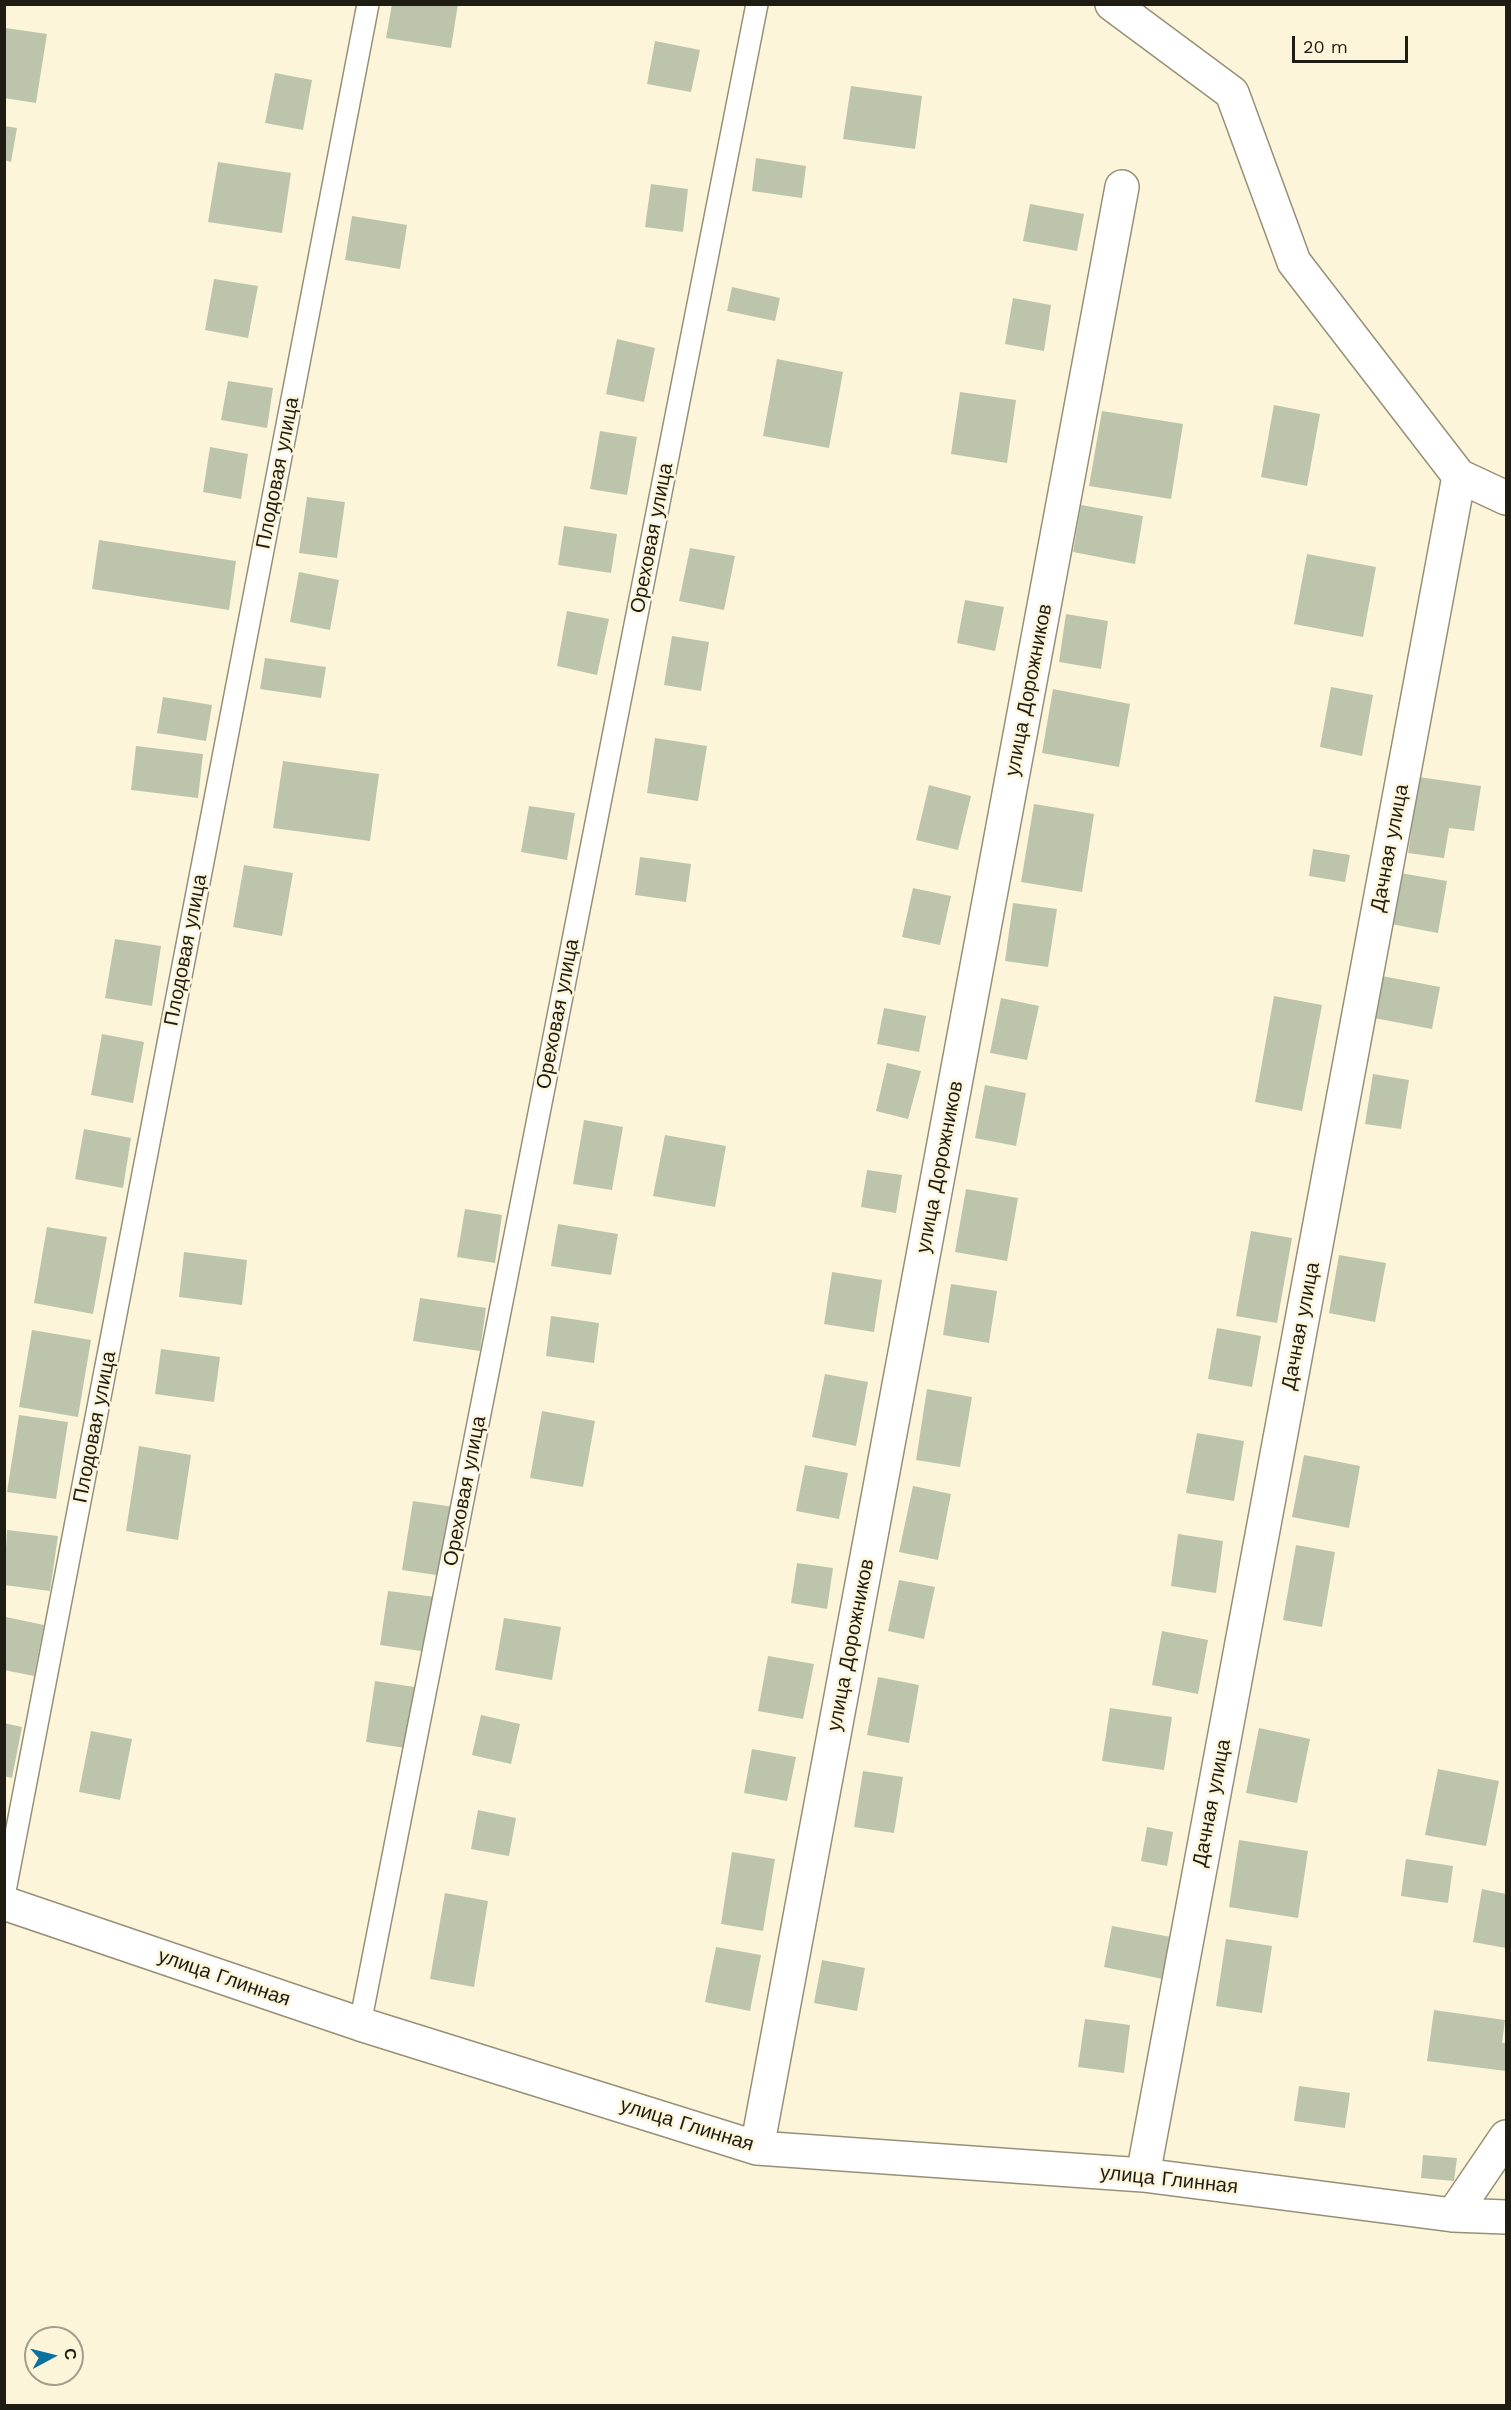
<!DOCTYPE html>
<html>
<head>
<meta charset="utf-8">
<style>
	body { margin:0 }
	#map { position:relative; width:1511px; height:2410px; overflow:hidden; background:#fcf5da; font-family:"Work Sans",sans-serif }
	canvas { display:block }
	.frame { position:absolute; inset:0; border:6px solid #1f1d13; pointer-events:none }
	.north { position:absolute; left:24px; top:2326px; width:60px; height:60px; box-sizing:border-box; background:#fcf5da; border:2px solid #a49f8a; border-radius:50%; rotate:83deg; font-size:16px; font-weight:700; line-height:24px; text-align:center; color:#1f1d13 }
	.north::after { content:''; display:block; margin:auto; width:21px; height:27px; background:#0a729e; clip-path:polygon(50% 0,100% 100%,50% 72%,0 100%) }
	.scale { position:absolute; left:1292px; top:36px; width:116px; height:27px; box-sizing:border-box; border:3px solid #1f1d13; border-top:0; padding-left:8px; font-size:18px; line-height:21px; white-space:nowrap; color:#1f1d13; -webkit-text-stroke:4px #fcf5da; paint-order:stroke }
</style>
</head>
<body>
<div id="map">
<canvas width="1511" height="2410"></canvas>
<div class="frame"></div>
<div class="north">С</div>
<div class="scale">20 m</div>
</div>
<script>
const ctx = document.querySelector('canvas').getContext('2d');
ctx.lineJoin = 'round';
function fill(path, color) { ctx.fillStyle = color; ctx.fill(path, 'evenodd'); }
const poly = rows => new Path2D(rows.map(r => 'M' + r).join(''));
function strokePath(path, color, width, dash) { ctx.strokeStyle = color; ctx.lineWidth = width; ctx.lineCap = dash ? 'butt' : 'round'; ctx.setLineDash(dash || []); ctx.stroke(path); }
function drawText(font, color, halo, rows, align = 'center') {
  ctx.font = font + ' "Work Sans",sans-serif'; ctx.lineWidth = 5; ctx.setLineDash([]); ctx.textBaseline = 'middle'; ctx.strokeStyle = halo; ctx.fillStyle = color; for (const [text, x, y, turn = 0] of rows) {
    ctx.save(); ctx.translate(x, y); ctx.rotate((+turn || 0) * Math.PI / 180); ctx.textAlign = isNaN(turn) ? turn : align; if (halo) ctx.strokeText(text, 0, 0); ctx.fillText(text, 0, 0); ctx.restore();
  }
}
const building = poly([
	[392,4,458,4,451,48,386,38],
	[6,28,47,34,36,103,4,98],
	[655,41,700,50,691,92,647,84],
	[275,73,312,80,303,130,265,123],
	[851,86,922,96,915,149,843,139],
	[4,126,17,128,11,162,4,160],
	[756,158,806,166,802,198,752,191],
	[218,162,291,173,282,233,208,222],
	[651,184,688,189,683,232,645,227],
	[1030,204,1084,214,1077,251,1023,241],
	[352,216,407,225,400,269,345,260],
	[214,279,258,286,248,338,205,330],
	[732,287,780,298,775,321,727,311],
	[1013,298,1051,305,1044,351,1005,344],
	[617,339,655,348,644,402,606,394],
	[777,359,843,372,829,448,763,436],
	[228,381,273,388,267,428,221,420],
	[960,392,1016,400,1007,463,951,454],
	[1274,405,1320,414,1307,486,1261,477],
	[1102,411,1183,424,1171,499,1089,486],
	[600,431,637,437,627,495,590,489],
	[210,447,248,454,241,499,203,492],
	[307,497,345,502,337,558,299,553],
	[1081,505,1143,516,1135,564,1073,552],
	[564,526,617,534,611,573,558,565],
	[99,540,236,561,229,610,92,589],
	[690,548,735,556,724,610,679,601],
	[1307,554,1376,567,1363,637,1294,624],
	[299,572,339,580,330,630,290,622],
	[965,600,1004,607,995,651,957,643],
	[567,611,609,619,597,675,557,666],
	[1066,614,1108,621,1101,669,1059,662],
	[672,636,709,642,701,691,664,685],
	[265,658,326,667,321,698,260,689],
	[1331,687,1373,695,1362,756,1320,747],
	[1053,689,1130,704,1119,767,1042,753],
	[163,697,212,705,206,741,157,733],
	[655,738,707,746,698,801,647,793],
	[136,746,203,754,198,798,131,790],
	[283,761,379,774,370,841,273,828],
	[1419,777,1481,786,1474,831,1449,828,1444,858,1408,853],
	[929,785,971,796,958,850,916,840],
	[1034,804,1094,814,1082,892,1021,882],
	[529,806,575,813,567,860,521,852],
	[1313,849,1350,855,1345,882,1309,876],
	[640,857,691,864,686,902,635,895],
	[244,865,293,873,282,936,233,927],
	[1400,873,1447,881,1438,933,1391,924],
	[913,888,951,896,940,945,902,937],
	[1013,903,1057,909,1048,967,1005,961],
	[115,939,161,946,152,1006,105,998],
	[1382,976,1440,987,1432,1029,1374,1018],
	[1274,996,1322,1005,1302,1111,1255,1102],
	[1001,998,1039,1006,1027,1060,990,1053],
	[884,1008,926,1016,919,1052,877,1044],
	[102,1034,144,1042,133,1103,91,1095],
	[887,1063,921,1071,908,1119,876,1111],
	[1373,1074,1409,1080,1401,1129,1365,1124],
	[985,1085,1026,1093,1016,1146,975,1138],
	[584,1120,623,1127,612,1190,573,1184],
	[84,1129,131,1138,123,1188,75,1179],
	[665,1135,726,1146,715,1207,653,1196],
	[867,1170,902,1175,896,1213,861,1207],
	[966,1189,1018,1198,1007,1261,955,1252],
	[465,1209,502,1215,495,1263,457,1257],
	[558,1224,618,1234,611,1275,551,1266],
	[47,1227,107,1237,93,1314,34,1303],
	[1251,1231,1292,1238,1277,1323,1236,1316],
	[184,1252,247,1260,242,1305,179,1297],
	[1339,1255,1386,1263,1375,1322,1329,1313],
	[832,1272,882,1280,874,1332,824,1324],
	[951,1284,997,1291,989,1343,943,1335],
	[420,1298,486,1308,480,1351,413,1341],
	[551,1316,599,1323,594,1363,546,1356],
	[1217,1328,1261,1336,1252,1387,1208,1379],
	[32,1330,91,1340,78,1417,19,1407],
	[161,1349,220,1357,214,1402,155,1394],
	[825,1374,868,1382,856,1446,812,1437],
	[927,1389,972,1397,960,1467,916,1460],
	[542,1411,595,1421,583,1487,530,1478],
	[19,1415,68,1422,56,1499,7,1492],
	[1197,1433,1244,1441,1234,1501,1186,1493],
	[139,1446,191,1455,178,1540,126,1531],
	[1304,1455,1360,1466,1349,1528,1292,1517],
	[805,1465,848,1473,839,1519,796,1511],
	[913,1486,951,1494,938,1560,899,1552],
	[413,1501,454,1507,443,1576,402,1570],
	[7,1530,58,1536,50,1591,4,1585],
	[1178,1534,1223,1541,1216,1593,1171,1586],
	[1296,1545,1335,1552,1322,1627,1283,1620],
	[797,1563,833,1568,827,1609,791,1603],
	[899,1580,935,1587,924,1639,888,1631],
	[388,1591,436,1597,428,1652,380,1645],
	[6,1617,44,1625,34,1676,4,1670],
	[504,1618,561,1627,552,1680,495,1670],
	[1162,1631,1208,1640,1198,1694,1152,1685],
	[768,1656,814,1664,803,1719,758,1711],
	[878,1677,919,1685,909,1743,867,1735],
	[375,1681,421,1688,412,1749,366,1742],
	[1110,1708,1172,1717,1164,1770,1102,1761],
	[481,1715,520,1724,511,1764,472,1755],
	[4,1723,22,1727,12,1778,4,1776],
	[1259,1728,1310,1739,1297,1803,1246,1793],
	[91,1731,132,1739,120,1800,79,1792],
	[752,1749,796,1757,787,1801,744,1793],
	[1438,1769,1499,1781,1486,1846,1425,1835],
	[863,1771,903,1777,894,1833,854,1827],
	[478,1810,516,1818,509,1856,471,1849],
	[1147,1827,1173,1832,1167,1866,1141,1861],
	[1239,1840,1308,1851,1298,1918,1229,1907],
	[732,1852,775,1859,763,1931,721,1924],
	[1406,1859,1453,1866,1448,1903,1401,1896],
	[1482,1889,1506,1894,1506,1948,1473,1942],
	[445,1893,488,1901,474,1987,430,1979],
	[1112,1926,1171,1937,1163,1979,1104,1967],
	[1226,1939,1272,1946,1262,2013,1216,2006],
	[716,1947,761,1955,750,2011,705,2002],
	[822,1960,865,1968,857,2011,814,2003],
	[1434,2010,1505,2020,1502,2043,1506,2043,1506,2071,1427,2061],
	[1085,2019,1130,2025,1124,2073,1078,2067],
	[1299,2086,1350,2093,1345,2128,1294,2121],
	[1423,2155,1457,2158,1454,2181,1421,2178]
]);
const service = poly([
	[4,1896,368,4],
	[360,2024,757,4]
]);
const minor = poly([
	[1112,4,1232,93,1294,262,1459,476,1506,498],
	[4,1903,360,2024,757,2148,1143,2175,1453,2215,1506,2217],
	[757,2148,1122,187],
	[1143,2175,1459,476],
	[1453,2215,1506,2137]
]);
const streetNames = [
	["Плодовая улица",278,473,-79],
	["Ореховая улица",652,538,-79],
	["улица Дорожников",1029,690,-79],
	["Дачная улица",1390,848,-79],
	["Плодовая улица",186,950,-79],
	["Ореховая улица",558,1014,-79],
	["улица Дорожников",940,1167,-79],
	["Дачная улица",1301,1326,-79],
	["Плодовая улица",95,1427,-79],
	["Ореховая улица",465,1491,-79],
	["улица Дорожников",851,1645,-79],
	["Дачная улица",1212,1803,-79],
	["улица Глинная",224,1978,19],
	["улица Глинная",687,2125,17],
	["улица Глинная",1169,2180,6]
];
fill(building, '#bcc5ac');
strokePath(service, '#979078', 24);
strokePath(minor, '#979078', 36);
strokePath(service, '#fff', 21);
strokePath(minor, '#fff', 33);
drawText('20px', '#1f1d13', '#fcf5da', streetNames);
</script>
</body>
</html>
